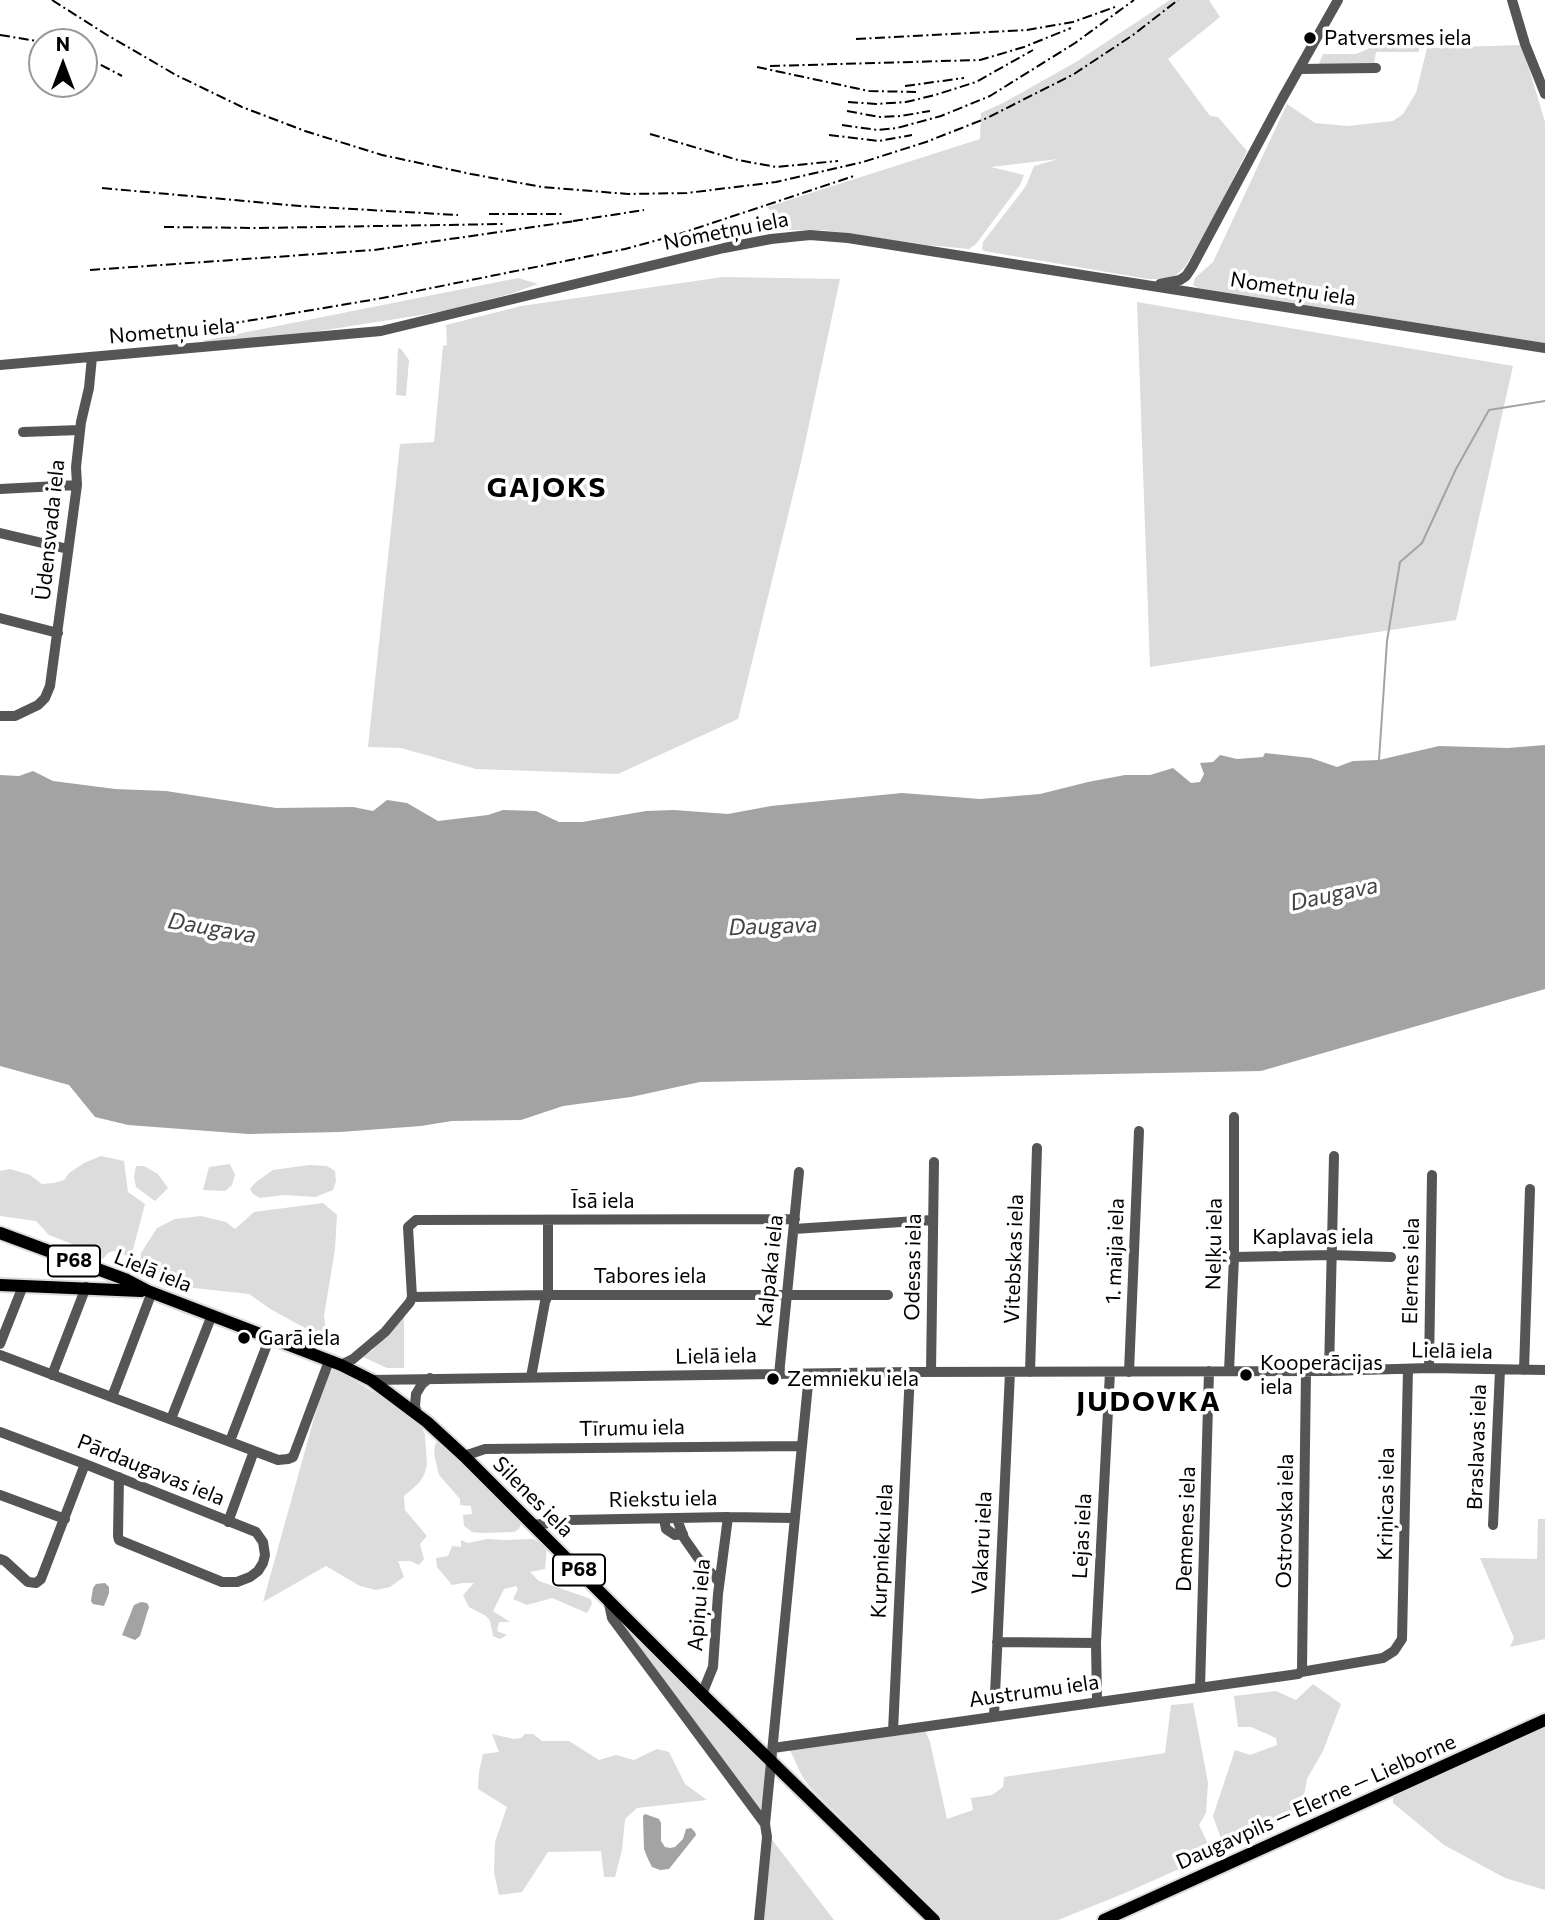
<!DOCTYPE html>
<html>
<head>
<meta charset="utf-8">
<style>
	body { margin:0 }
	#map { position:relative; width:1545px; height:1920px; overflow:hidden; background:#fff; font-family:Commissioner,sans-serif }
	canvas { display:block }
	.north { position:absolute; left:28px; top:28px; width:70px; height:70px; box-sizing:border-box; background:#fff; border:2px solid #999; border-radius:50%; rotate:0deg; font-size:19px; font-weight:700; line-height:28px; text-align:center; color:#000 }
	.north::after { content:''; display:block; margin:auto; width:24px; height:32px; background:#000; clip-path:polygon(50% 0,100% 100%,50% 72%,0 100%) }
</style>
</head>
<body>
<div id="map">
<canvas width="1545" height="1920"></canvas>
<div class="north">N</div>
</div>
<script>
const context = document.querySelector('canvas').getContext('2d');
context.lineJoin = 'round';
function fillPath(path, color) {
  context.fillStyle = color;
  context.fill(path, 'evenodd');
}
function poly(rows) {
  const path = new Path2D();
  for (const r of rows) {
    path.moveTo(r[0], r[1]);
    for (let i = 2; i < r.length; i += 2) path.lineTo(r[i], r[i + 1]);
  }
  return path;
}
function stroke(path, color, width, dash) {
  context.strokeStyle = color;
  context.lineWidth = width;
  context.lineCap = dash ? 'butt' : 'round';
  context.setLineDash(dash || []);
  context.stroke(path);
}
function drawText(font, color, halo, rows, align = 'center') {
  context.font = font + ' Commissioner,sans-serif';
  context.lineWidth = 7;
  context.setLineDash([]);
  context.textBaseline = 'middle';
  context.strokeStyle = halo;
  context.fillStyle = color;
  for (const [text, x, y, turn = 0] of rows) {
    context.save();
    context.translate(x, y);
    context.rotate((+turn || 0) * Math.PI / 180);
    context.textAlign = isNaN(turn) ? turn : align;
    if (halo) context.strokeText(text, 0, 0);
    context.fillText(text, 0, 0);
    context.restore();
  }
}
fillPath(poly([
	[1170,0,1209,0,1220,17,1168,59,1210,116,1218,117,1247,151,1209,227,1185,267,1176,275,1164,279,1148,279,984,251,982,249,983,242,1026,186,1034,166,1058,159,991,167,1024,175,1020,185,976,244,969,249,927,245,823,230,783,230,782,222,767,207,980,139,981,113,1005,102,1076,62],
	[1377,45,1419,45,1419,52,1376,52,1374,65,1318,66,1323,54,1356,54],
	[1522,45,1545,122,1545,343,1198,288,1193,285,1195,278,1213,262,1287,104,1315,123,1348,126,1393,121,1403,114,1416,93,1427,48],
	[723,277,840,279,801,462,738,719,618,774,476,769,401,748,368,747,400,444,434,442,443,346,447,345,446,325,521,306],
	[518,278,538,284,513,293,462,307,421,315,256,341,210,343,202,341],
	[1137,302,1513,366,1456,620,1150,667],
	[398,348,401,349,409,360,406,396,396,395],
	[101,1156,124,1161,128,1192,145,1204,131,1257,113,1251,108,1253,103,1259,90,1255,82,1248,49,1235,36,1221,0,1216,0,1171,10,1169,30,1175,42,1184,54,1183,64,1180,69,1173,84,1163],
	[230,1164,235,1175,232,1185,225,1191,203,1190,209,1167],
	[309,1165,327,1166,335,1171,336,1181,333,1190,315,1197,284,1195,260,1198,253,1194,250,1189,256,1182,273,1170],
	[136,1166,144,1166,158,1174,168,1188,155,1201,136,1187,134,1177],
	[323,1203,337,1215,335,1249,324,1316,326,1331,316,1334,272,1310,249,1294,194,1288,140,1267,141,1253,157,1228,175,1219,201,1216,226,1222,235,1229,254,1212],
	[404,1313,404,1368,387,1368,361,1356,372,1351],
	[333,1370,352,1379,394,1405,421,1425,425,1435,427,1465,424,1475,419,1483,404,1496,405,1510,427,1536,420,1544,424,1559,419,1565,410,1561,398,1561,404,1577,390,1587,376,1590,360,1586,326,1566,263,1602,326,1375],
	[437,1442,441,1443,520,1520,521,1524,519,1529,514,1532,482,1533,472,1532,464,1526,463,1515,472,1514,471,1506,460,1505,460,1499,439,1475,434,1454,435,1445],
	[1538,1519,1545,1519,1545,1639,1510,1647,1514,1638,1480,1558,1537,1559],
	[487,1539,506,1540,533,1539,547,1546,545,1569,530,1572,539,1581,591,1599,592,1604,587,1613,552,1598,527,1605,513,1599,518,1589,516,1586,504,1589,493,1611,510,1622,499,1622,497,1631,507,1635,500,1639,493,1636,490,1621,486,1616,469,1607,463,1595,474,1583,463,1583,452,1585,437,1567,436,1558,448,1556,452,1546,461,1547,461,1540,468,1543],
	[618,1619,766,1765,764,1815],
	[1313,1684,1341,1704,1323,1751,1307,1779,1301,1812,1235,1847,1224,1847,1213,1816,1235,1750,1250,1755,1277,1745,1276,1738,1251,1727,1238,1727,1234,1696,1276,1691,1296,1700],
	[1193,1703,1208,1783,1206,1813,1199,1825,1213,1854,1125,1893,1058,1920,943,1920,809,1786,802,1776,790,1750,925,1730,930,1742,947,1819,973,1810,971,1798,992,1795,1003,1787,1004,1777,1165,1753,1171,1705],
	[1545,1726,1545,1890,1505,1878,1444,1845,1393,1803,1393,1797,1398,1792],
	[492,1734,514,1739,521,1738,525,1734,533,1734,542,1741,569,1741,599,1760,616,1755,634,1760,657,1749,669,1752,685,1784,707,1800,637,1808,625,1819,622,1850,615,1877,604,1877,601,1851,548,1852,522,1892,499,1895,494,1872,495,1842,507,1807,478,1789,479,1772,483,1754,499,1752],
	[770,1837,834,1920,764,1920]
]), '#dcdcdc');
fillPath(poly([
	[1545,745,1545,989,1261,1071,700,1082,631,1097,563,1106,521,1120,452,1121,421,1126,340,1132,248,1134,128,1125,95,1117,69,1085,0,1066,0,775,19,776,33,771,53,781,115,789,166,791,276,808,353,807,373,811,387,800,407,803,438,821,488,815,503,810,536,811,559,822,582,822,646,811,674,810,728,814,771,806,902,793,980,799,1040,794,1088,782,1125,775,1150,775,1173,768,1191,783,1200,782,1204,774,1200,763,1213,762,1220,755,1237,759,1263,757,1265,753,1311,758,1337,767,1353,761,1379,760,1439,746,1508,748],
	[105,1583,109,1587,109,1593,104,1606,93,1604,91,1601,93,1588,96,1584],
	[141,1602,147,1603,149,1607,140,1636,135,1640,122,1635,134,1605],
	[645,1814,659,1819,661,1823,661,1841,665,1847,670,1848,675,1847,683,1839,686,1829,691,1828,695,1832,696,1835,669,1869,660,1870,652,1867,648,1859,644,1849,643,1816]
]), '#a3a3a3');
stroke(poly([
	[1379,760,1387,641,1400,562,1422,543,1456,469,1489,410,1545,401]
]), '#a3a3a3', 2);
const major = poly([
	[0,1233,127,1280,148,1291,341,1365,371,1380,427,1422,464,1456,702,1694,934,1920],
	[0,1285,141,1291],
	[1104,1920,1545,1720]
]);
stroke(major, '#dbdbdb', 16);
stroke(poly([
	[1512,0,1525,44,1545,94],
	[1299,69,1376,68],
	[1160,284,1180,280,1186,276,1192,267,1282,99,1338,0],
	[0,365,381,331,724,248,771,239,810,235,848,238,1545,348],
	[23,432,80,430],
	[0,489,77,485],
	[0,533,68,549],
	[0,618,58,633],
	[0,716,15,716,38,705,45,698,50,686,77,485,76,467,81,422,89,388,92,357],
	[794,1229,932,1220],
	[1234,1257,1331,1255,1391,1257],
	[412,1297,548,1295,888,1295],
	[0,1344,23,1286],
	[0,1355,278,1460,288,1459,293,1457,329,1361],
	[341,1365,353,1359,385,1332,410,1302,412,1297,408,1227,416,1220,795,1219],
	[1429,1368,1432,1175],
	[1524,1370,1530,1189],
	[1229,1371,1234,1257,1234,1117],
	[1329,1371,1334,1156],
	[931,1372,934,1162],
	[1030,1372,1037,1148],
	[1129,1372,1139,1131],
	[52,1375,86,1287],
	[779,1375,799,1172],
	[531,1377,545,1302,548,1295,548,1220],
	[371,1380,910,1372,1329,1371,1429,1368,1545,1370],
	[112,1397,152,1292],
	[417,1415,415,1406,416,1394,422,1384,430,1378],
	[171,1419,212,1315],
	[0,1432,85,1464,256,1532,263,1542,265,1555,263,1563,258,1571,250,1577,237,1582,222,1582,119,1540,118,1536,119,1477],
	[230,1441,270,1337],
	[464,1456,485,1449,801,1446],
	[0,1495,65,1519],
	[664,1519,666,1529,675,1535,683,1534],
	[677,1519,684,1538,698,1558,719,1582],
	[228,1522,254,1451],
	[534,1525,570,1520,728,1517,794,1518],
	[1493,1525,1500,1370],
	[0,1559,5,1561,28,1582,36,1583,41,1579,85,1464],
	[608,1599,612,1618,765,1824],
	[997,1642,1096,1643],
	[1301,1672,1302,1669,1306,1371],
	[1200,1688,1209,1371],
	[702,1694,713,1667,718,1594,728,1517],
	[1097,1701,1096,1643,1110,1372],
	[994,1716,1010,1372],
	[893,1731,910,1372],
	[773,1748,1298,1674,1301,1672,1383,1658,1394,1651,1402,1639,1408,1369],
	[759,1920,767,1837,765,1824,809,1374]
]), '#555', 10);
stroke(major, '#000', 12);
stroke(poly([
	[52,0,107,35,176,75,242,107,305,131,382,155,471,174,542,187,628,194,687,193,776,182,863,162,926,142,987,118,1074,74,1133,35,1178,0],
	[0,35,43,42],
	[856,39,1027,30,1073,22,1115,7],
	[84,56,122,76],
	[770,66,980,60,1024,47,1071,28],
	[757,67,869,91,916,92],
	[905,86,964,78],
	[848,102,876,104,906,102,935,95,976,82,1033,50],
	[847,111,880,117,901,116,930,111],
	[842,125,877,130,897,128,941,116,990,96,1075,43,1134,0],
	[650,134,738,160,776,167,838,161],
	[829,135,879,141,912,135],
	[102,188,300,206,458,215],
	[489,214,562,214],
	[573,221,644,210],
	[164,227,257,228,503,224],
	[90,270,374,250,582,220],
	[229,324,377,299,625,249,673,236,854,176]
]), '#000', 2, [10, 3.5, 2, 3.5]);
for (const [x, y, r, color] of [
	[1310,38,7,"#000"],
	[244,1338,7,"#000"],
	[1246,1375,7,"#000"],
	[773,1379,7,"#000"]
]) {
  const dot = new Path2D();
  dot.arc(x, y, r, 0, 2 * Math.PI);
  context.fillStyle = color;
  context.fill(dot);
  stroke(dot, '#fff', 2.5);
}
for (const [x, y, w] of [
	[74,1261,52],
	[579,1570,52]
]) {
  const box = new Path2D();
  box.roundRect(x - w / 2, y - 15.5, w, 31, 5);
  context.fillStyle = '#fff';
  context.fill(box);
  stroke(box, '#000', 2);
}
drawText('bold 19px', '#000', null, [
	["P68",74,1261],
	["P68",579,1570]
]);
drawText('21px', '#000', '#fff', [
	["Patversmes iela",1324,38],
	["Garā iela",258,1338],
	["Kooperācijas",1260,1363],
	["iela",1260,1387],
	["Zemnieku iela",787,1379]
], 'left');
drawText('21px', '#000', '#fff', [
	["Nometņu iela",726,231,-11],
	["Nometņu iela",1293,289,9],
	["Nometņu iela",172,331,-5],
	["Ūdensvada iela",50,530,-84],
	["Īsā iela",603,1201],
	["Kaplavas iela",1313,1237],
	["Neļķu iela",1214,1244,-89],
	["1. maija iela",1115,1251,-88],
	["Vitebskas iela",1014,1259,-88],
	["Odesas iela",913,1267,-89],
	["Lielā iela",153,1271,22],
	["Kalpaka iela",770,1271,-84],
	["Elernes iela",1411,1271,-89],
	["Tabores iela",650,1276],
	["Lielā iela",1452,1351,1],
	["Lielā iela",716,1356,-1],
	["Tīrumu iela",632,1428,-1],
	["Braslavas iela",1477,1447,-88],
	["Pārdaugavas iela",151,1470,22],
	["Silenes iela",533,1497,45],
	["Riekstu iela",663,1499,-1],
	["Kriņicas iela",1386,1504,-89],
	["Ostrovska iela",1285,1521,-89],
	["Demenes iela",1186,1529,-88],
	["Lejas iela",1082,1536,-87],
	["Vakaru iela",982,1543,-87],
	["Kurpnieku iela",882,1551,-87],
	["Apiņu iela",699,1605,-85],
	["Austrumu iela",1034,1691,-8],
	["Daugavpils — Elerne — Lielborne",1316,1802,-24]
]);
drawText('italic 23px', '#444', '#fff', [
	["Daugava",1334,894,-12],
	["Daugava",773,926,-2],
	["Daugava",212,928,10]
]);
context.letterSpacing = '2px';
drawText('bold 28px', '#000', '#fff', [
	["GAJOKS",547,488],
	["JUDOVKA",1149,1402]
]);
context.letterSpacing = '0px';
</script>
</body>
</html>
